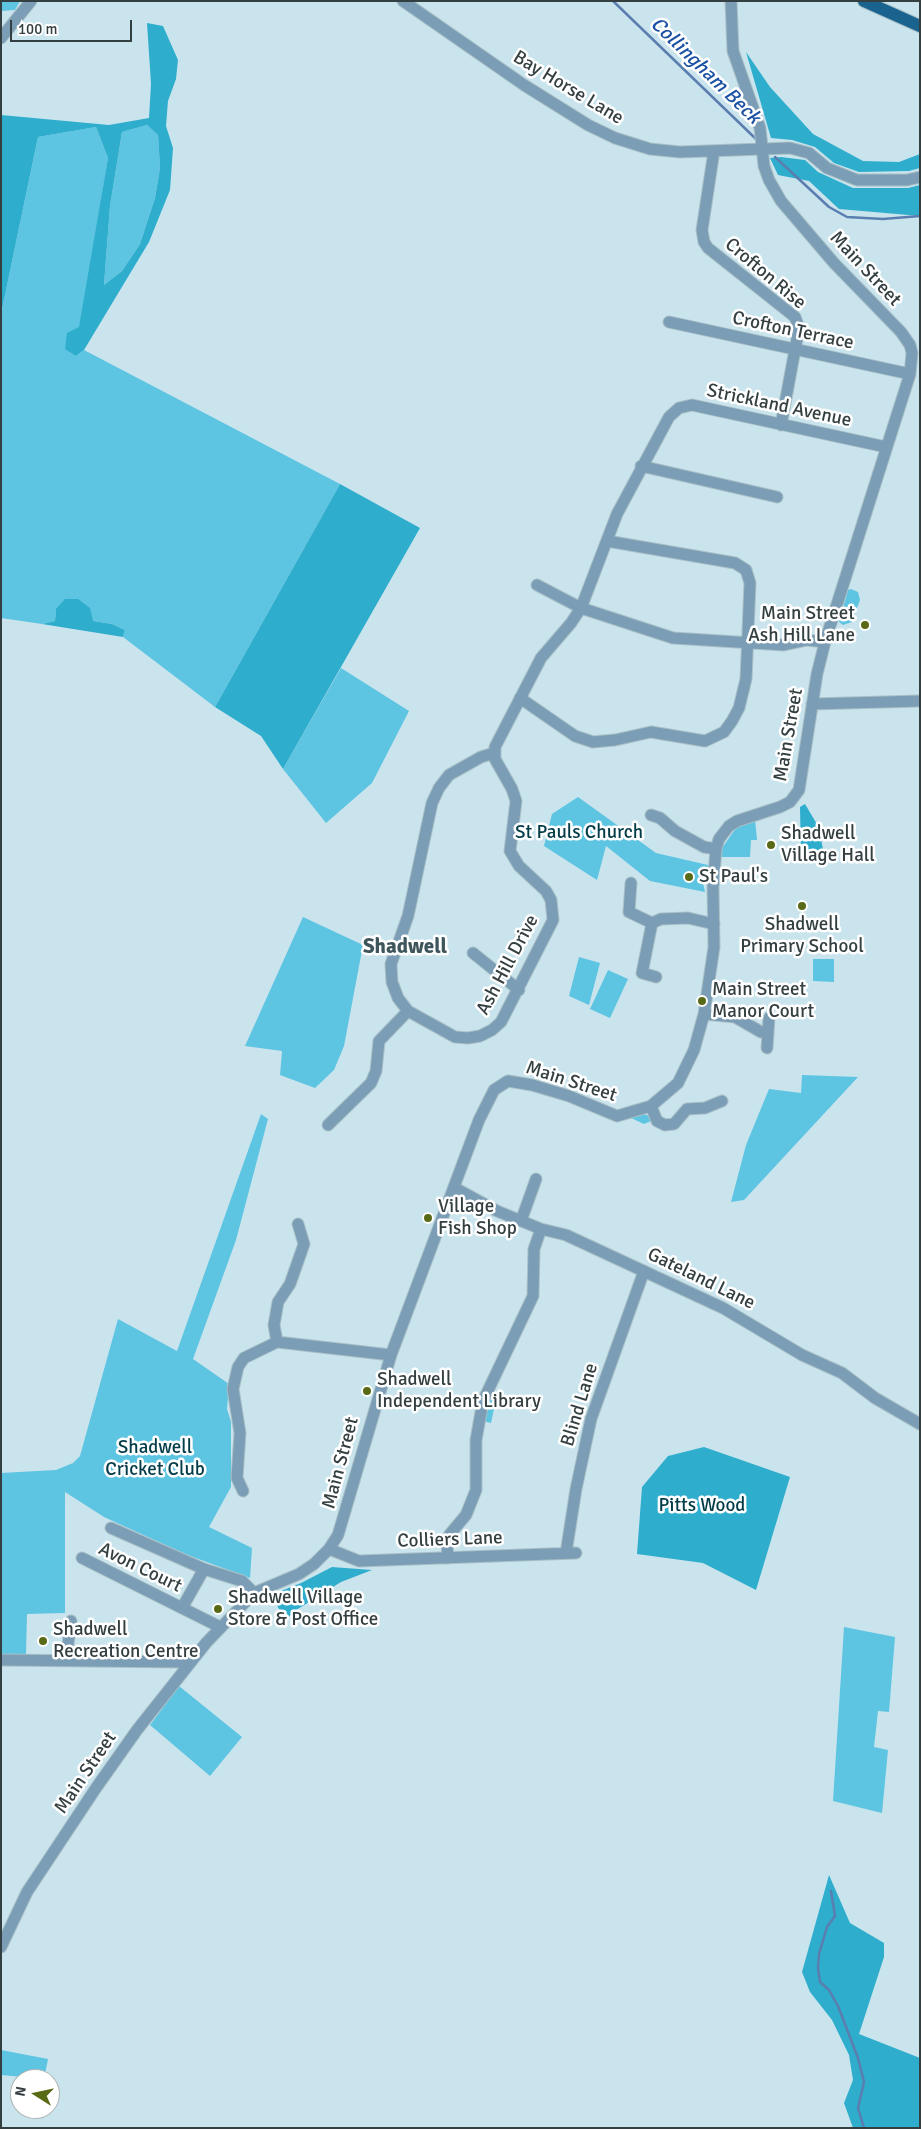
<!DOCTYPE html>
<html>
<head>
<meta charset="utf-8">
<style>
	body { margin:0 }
	#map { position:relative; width:921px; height:2129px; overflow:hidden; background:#cae4ed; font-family:Signika,sans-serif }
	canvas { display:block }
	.frame { position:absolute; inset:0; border:2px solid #343f42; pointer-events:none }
	.north { position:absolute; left:10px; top:2069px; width:50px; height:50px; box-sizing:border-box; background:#fff; border:1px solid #aeb2b3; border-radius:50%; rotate:280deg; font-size:14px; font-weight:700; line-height:20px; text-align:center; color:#343f42 }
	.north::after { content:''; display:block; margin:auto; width:18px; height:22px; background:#596a16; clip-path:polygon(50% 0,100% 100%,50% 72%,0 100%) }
	.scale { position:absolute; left:10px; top:20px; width:122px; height:22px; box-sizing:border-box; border:2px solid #343f42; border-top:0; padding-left:6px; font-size:15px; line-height:18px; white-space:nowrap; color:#343f42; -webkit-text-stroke:4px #fff; paint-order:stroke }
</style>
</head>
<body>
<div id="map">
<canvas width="921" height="2129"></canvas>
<div class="frame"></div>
<div class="north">N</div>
<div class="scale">100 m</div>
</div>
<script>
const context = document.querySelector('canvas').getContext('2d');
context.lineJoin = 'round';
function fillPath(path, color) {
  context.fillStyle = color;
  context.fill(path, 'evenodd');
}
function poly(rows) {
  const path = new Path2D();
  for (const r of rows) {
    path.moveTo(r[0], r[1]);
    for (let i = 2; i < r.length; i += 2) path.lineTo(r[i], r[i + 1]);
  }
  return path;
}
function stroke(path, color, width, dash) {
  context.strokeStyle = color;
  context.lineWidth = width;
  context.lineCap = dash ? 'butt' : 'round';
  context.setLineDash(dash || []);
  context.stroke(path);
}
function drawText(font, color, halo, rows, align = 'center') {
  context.font = font + ' Signika,sans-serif';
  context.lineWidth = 5;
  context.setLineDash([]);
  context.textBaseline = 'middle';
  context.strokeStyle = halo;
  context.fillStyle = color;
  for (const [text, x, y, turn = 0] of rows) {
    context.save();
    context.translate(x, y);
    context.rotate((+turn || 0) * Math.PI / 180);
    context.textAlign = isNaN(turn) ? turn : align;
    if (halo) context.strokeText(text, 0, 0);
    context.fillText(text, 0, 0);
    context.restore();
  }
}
fillPath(poly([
	[1,1,20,1,15,10,1,11],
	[147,125,158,135,160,168,155,198,140,244,122,271,104,285,110,206,122,132],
	[96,127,108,158,76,356,84,350,340,484,215,707,123,637,125,630,112,624,93,621,56,609,55,621,42,624,1,618,1,314,38,137],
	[851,589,858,592,860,600,852,622,843,625,839,622,848,590],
	[341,668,409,711,372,783,326,823,283,769],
	[578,797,656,853,708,865,706,880,703,883,705,892,650,881,606,846,597,880,544,846,552,814],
	[755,819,757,840,751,840,750,857,721,857,722,848,736,828],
	[303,917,363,945,344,1046,334,1070,315,1088,280,1075,282,1051,245,1046],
	[579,957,600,963,589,1005,569,996],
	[813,959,834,959,834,982,813,981],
	[608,970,628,979,610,1018,590,1009],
	[802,1075,858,1077,744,1200,731,1202,746,1145,769,1089,801,1093],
	[261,1114,268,1119,236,1240,193,1359,229,1384,227,1409,231,1422,231,1487,209,1527,252,1548,250,1578,185,1554,104,1517,65,1492,65,1613,27,1614,26,1654,1,1654,1,1473,56,1470,73,1463,80,1456,118,1319,177,1351],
	[644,1114,651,1117,651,1121,644,1124,631,1118],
	[487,1398,496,1399,491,1423,483,1421],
	[844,1627,895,1637,889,1712,878,1711,874,1747,888,1750,882,1813,833,1801],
	[179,1686,242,1737,210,1776,150,1725],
	[1,2050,48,2059,44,2079,1,2075]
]), '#5dc4e2');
fillPath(poly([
	[147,23,163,26,178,60,176,79,168,101,166,126,173,148,170,190,149,242,84,350,76,356,65,349,67,333,79,327,108,158,96,127,38,137,1,314,1,115,109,125,149,118,151,84],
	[147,125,158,135,160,168,155,198,140,244,122,271,104,285,110,206,122,132],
	[746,52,770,87,813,134,863,161,899,162,920,154,920,168,909,171,859,172,834,163,815,147,792,140,771,138],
	[781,157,805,160,818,172,853,188,908,188,920,185,920,216,839,209,809,181,778,175,770,158],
	[340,484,420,528,283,769,261,736,215,707],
	[65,599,78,599,90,608,93,621,112,624,125,630,123,637,42,624,55,621,56,609],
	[805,804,818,826,825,858,801,857,800,807],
	[704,1447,790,1477,756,1590,703,1563,637,1554,642,1487,668,1456],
	[332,1567,372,1570,341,1582,293,1612,286,1621,271,1595,301,1583],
	[829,1875,850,1923,884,1943,884,1957,859,2034,920,2058,920,2128,853,2128,844,2103,853,2080,849,2055,832,2020,810,1992,802,1972]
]), '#2eadcd');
stroke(poly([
	[613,1,756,139],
	[775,157,829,207,847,217,883,219,920,216],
	[831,1891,835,1916,827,1927,819,1954,818,1968,820,1982,829,1990,838,2006,858,2058,864,2082,858,2108,864,2128]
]), '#5b7eb0', 2.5);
const minor = poly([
	[403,1,524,85,588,125,615,138,650,149,680,152,790,148,809,153,827,168,857,180,907,180,920,177],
	[1,38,31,1],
	[714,151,702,230,704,242,708,248,795,317,799,328,781,425],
	[669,322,910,374],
	[641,466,777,497],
	[537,585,581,608,673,638,784,645,807,640,825,642],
	[520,698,575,736,593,742,615,740,651,732,705,741,724,732,732,721,739,708,746,679,750,583,746,570,735,563,607,541],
	[812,704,920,701],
	[494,753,481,757,449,775,439,788,432,803,408,916,391,964,392,982,398,998,408,1011,455,1037,468,1038,480,1036,492,1030,501,1022,553,920,551,900,546,891,519,866,510,851,516,801,512,789,495,759,495,747,541,658,571,623,581,608,617,514,669,417,679,408,692,405,886,447],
	[651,815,660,818,675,831,704,847,716,849],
	[631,883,629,912,652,923,661,919,688,918,714,924],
	[652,923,642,973,656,977],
	[473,953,519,990],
	[704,1014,735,1017,761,1032,768,1033],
	[767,1048,769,1018],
	[651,1106,657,1121,665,1125,674,1124,687,1109,705,1108,722,1101],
	[328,1125,371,1083,376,1071,379,1041,408,1011],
	[455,1188,497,1211,541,1229,566,1235,723,1308,802,1355,842,1373,875,1398,920,1424],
	[521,1221,536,1179],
	[277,1342,274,1325,278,1302,290,1284,304,1244,298,1224],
	[243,1491,237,1478,240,1433,233,1389,238,1367,244,1358,277,1342,391,1355],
	[111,1528,204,1569,242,1581,254,1593],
	[329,1549,359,1561,576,1553],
	[566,1553,576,1489,591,1419,644,1271],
	[82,1558,220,1627],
	[448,1558,447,1543,450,1534,466,1515,476,1490,476,1440,483,1401,533,1296,534,1249,541,1229],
	[182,1608,204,1569],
	[1,1660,179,1662,188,1665],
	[66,1660,71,1621],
	[1,1947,27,1892,96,1788,137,1730,206,1643,254,1593,299,1574,314,1564,329,1549,338,1535,391,1355,479,1120,494,1090,508,1081,532,1085,569,1096,617,1116,651,1106,678,1083,694,1050,704,1014,714,947,713,887,716,849,719,839,729,826,737,821,780,807,790,802,799,790,817,674,825,642,910,374,912,353,910,345,901,332,834,263,781,201,769,180,764,166,760,128,733,51,731,1]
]);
const major = poly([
	[864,1,920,26]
]);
stroke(minor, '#a9c0c7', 13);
stroke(major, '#a9c0c7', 14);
stroke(minor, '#7b9db5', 11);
stroke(major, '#19638e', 12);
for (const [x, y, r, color] of [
	[865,625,5,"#596a16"],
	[771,845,5,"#596a16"],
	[689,877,5,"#596a16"],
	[802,906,5,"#596a16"],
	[702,1001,5,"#596a16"],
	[428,1218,5,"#596a16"],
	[367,1391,5,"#596a16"],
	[218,1609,5,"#596a16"],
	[43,1641,5,"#596a16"]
]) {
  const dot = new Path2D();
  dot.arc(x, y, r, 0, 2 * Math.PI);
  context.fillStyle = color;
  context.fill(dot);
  stroke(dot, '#fff', 2);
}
drawText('19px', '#343f42', '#fff', [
	["Bay Horse Lane",568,88,31],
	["Main Street",865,269,47],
	["Crofton Rise",765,274,40],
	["Crofton Terrace",793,331,12],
	["Strickland Avenue",779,406,12],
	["Main Street",789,735,-80],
	["Ash Hill Drive",508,965,-62],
	["Main Street",571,1082,18],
	["Gateland Lane",701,1279,26],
	["Blind Lane",580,1405,-73],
	["Main Street",341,1463,-75],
	["Colliers Lane",450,1540,-2],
	["Avon Court",140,1568,26],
	["Main Street",86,1773,-56]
]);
drawText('19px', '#343f42', '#fff', [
	["Main Street",855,614,"right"],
	["Ash Hill Lane",855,636,"right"],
	["Shadwell",781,834],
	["Village Hall",781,856],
	["St Paul's",699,877],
	["Shadwell",802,925,"center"],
	["Primary School",802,947,"center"],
	["Main Street",712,990],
	["Manor Court",712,1012],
	["Village",438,1207],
	["Fish Shop",438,1229],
	["Shadwell",377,1380],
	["Independent Library",377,1402],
	["Shadwell Village",228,1598],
	["Store & Post Office",228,1620],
	["Shadwell",53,1630],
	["Recreation Centre",53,1652]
], 'left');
drawText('19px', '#033c49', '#fff', [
	["St Pauls Church",579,833],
	["Shadwell",155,1448],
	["Cricket Club",155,1470],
	["Pitts Wood",702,1506]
]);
drawText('italic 20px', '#1b51a3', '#fff', [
	["Collingham Beck",705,71,44]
]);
drawText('bold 21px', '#3e555c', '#fff', [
	["Shadwell",405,947]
]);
</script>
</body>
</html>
